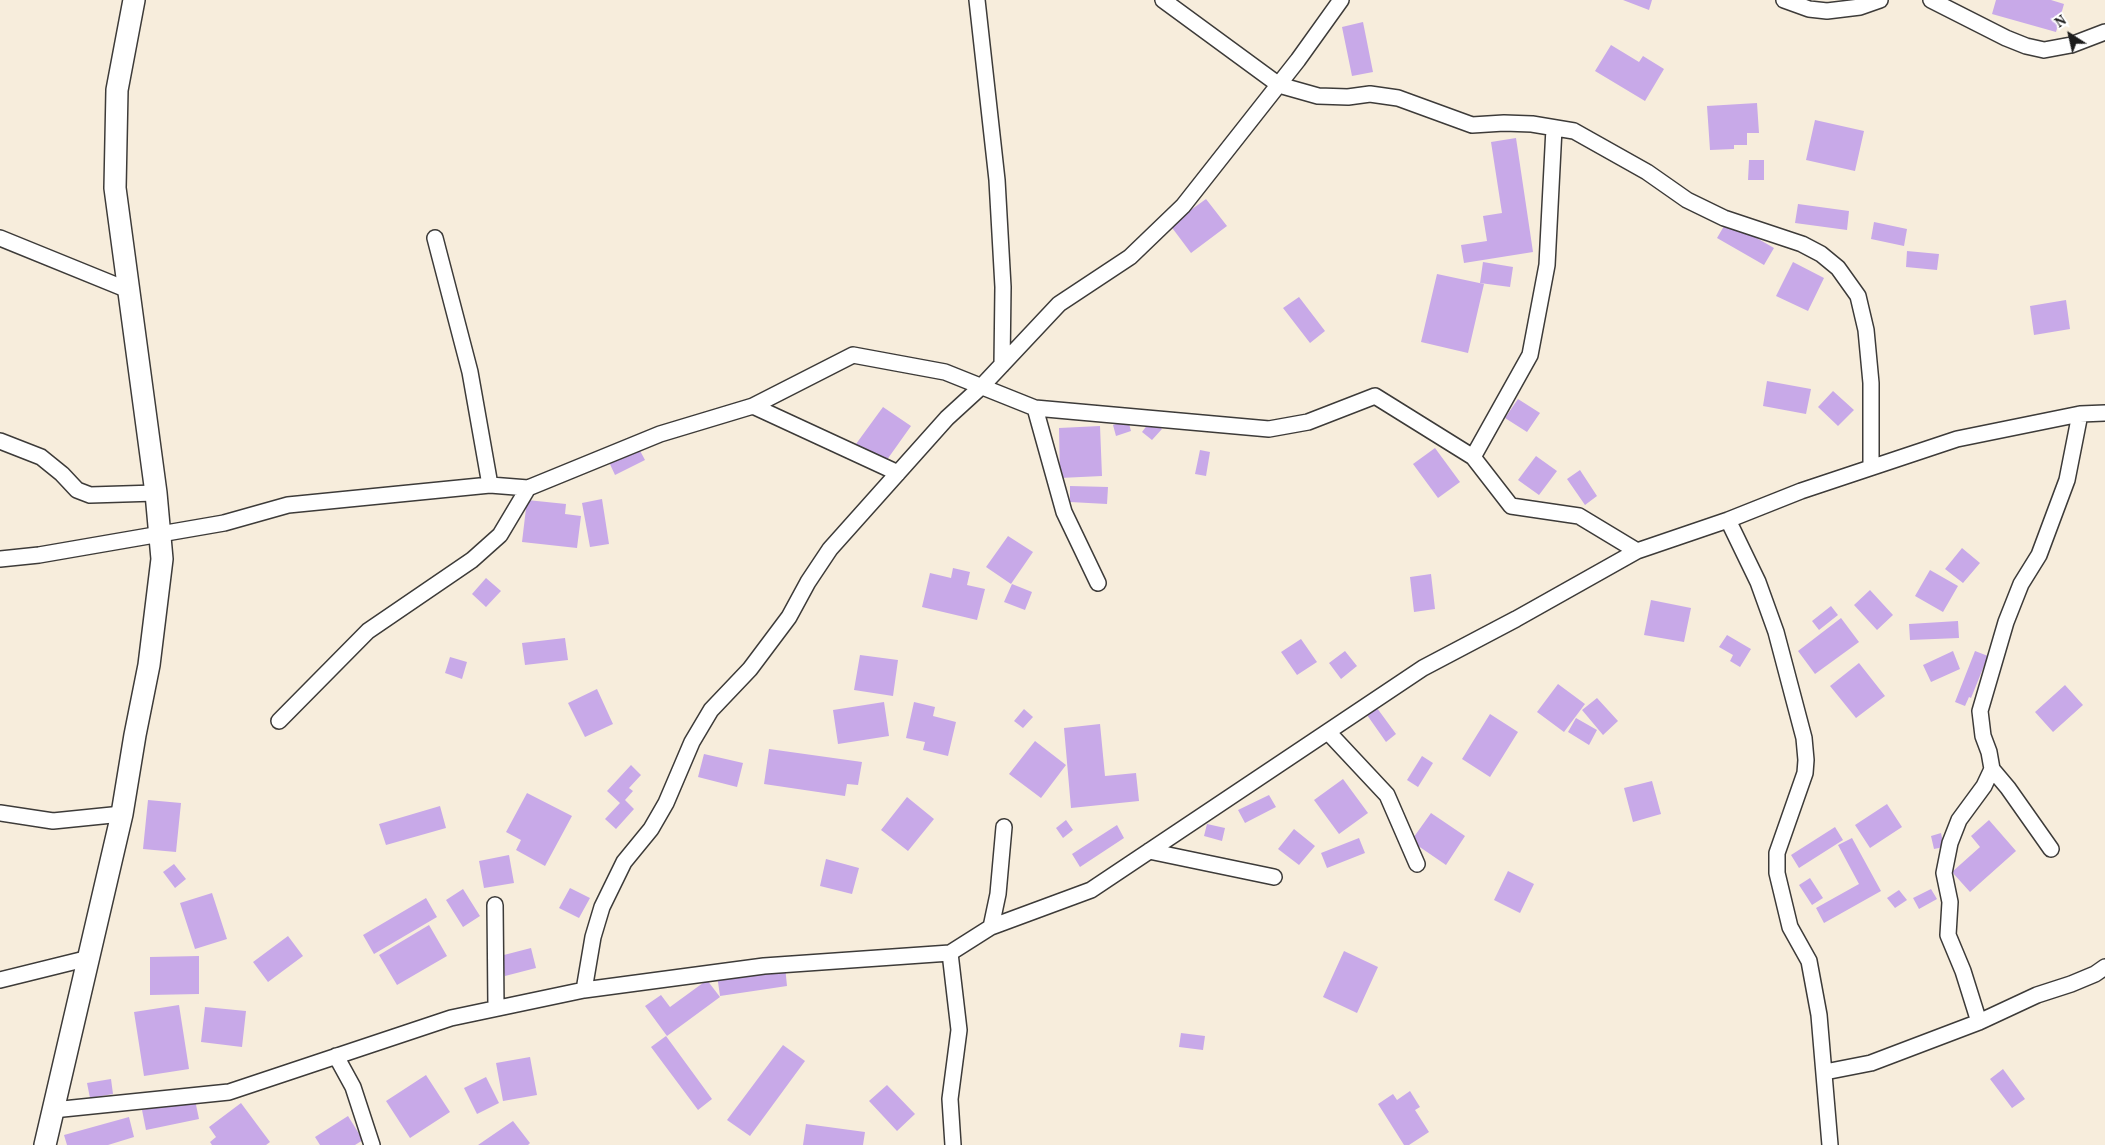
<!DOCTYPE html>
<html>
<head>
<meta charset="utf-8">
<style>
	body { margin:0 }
	#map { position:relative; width:2105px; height:1145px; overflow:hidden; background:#f7eddc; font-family:Vollkorn,serif }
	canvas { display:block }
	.north { position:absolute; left:2045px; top:10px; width:50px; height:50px; -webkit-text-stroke:4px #fff; paint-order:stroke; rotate:325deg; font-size:14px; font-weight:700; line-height:20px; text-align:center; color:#1c1c1c }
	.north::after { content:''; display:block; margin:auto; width:18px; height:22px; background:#1c1c1c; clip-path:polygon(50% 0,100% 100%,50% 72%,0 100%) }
</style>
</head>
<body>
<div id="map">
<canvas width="2105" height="1145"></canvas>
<div class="north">N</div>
</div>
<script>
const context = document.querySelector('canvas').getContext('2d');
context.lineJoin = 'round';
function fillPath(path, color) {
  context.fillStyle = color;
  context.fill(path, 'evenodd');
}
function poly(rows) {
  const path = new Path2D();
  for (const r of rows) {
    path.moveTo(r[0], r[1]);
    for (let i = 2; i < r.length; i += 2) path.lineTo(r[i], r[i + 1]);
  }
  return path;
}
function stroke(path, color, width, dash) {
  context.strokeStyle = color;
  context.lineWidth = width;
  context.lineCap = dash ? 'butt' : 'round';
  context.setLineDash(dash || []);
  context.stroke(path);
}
fillPath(poly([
	[1623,0,1652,0,1649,10],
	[1996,0,2051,0,2064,4,2056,32,1992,14],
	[1363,22,1373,72,1352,76,1342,27],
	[1611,45,1639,62,1643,56,1664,69,1645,101,1595,71],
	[1757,103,1759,133,1747,133,1747,145,1734,145,1734,149,1710,150,1707,106],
	[1815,120,1864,131,1855,171,1806,160],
	[1516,138,1533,252,1464,263,1461,245,1487,241,1483,216,1502,213,1491,142],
	[1749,160,1764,160,1764,180,1748,180],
	[1206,199,1227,226,1191,253,1170,225],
	[1798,204,1849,211,1847,230,1795,223],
	[1727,221,1774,248,1764,265,1717,238],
	[1874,222,1907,229,1904,246,1871,239],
	[1907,251,1939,254,1937,270,1906,267],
	[1483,262,1513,267,1510,287,1480,283],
	[1793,262,1824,278,1808,311,1776,296],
	[1437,274,1484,284,1468,353,1421,342],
	[1299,297,1325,331,1310,343,1283,308],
	[2066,300,2070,329,2034,335,2030,306],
	[1767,381,1811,389,1806,414,1763,406],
	[1833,391,1854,410,1838,426,1818,407],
	[1518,399,1540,413,1527,432,1505,418],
	[883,407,911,426,884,464,856,444],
	[1128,420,1131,431,1116,436,1113,425],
	[1151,420,1162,429,1152,440,1142,432],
	[1100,426,1102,476,1060,478,1059,428],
	[638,447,645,460,615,475,609,462],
	[1435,448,1460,482,1438,498,1413,464],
	[1200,450,1210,452,1206,476,1195,474],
	[1536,456,1557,471,1539,495,1518,480],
	[1580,470,1597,496,1585,505,1567,479],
	[1070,486,1108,487,1107,504,1070,502],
	[602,499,609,544,590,547,582,503],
	[527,500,566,504,565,514,581,516,577,548,522,542],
	[1008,536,1033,552,1011,584,986,567],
	[1962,548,1980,563,1963,583,1945,569],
	[953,568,970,572,967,585,985,589,977,620,922,607,930,573,951,578],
	[1930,570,1958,586,1943,612,1915,596],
	[1431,574,1435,609,1414,612,1410,577],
	[486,578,501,591,486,607,472,594],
	[1012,584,1032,592,1025,610,1004,602],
	[1870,590,1893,615,1877,630,1854,605],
	[1651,600,1691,608,1684,642,1644,635],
	[1831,606,1838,615,1819,630,1812,621],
	[1841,618,1859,642,1815,674,1798,651],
	[1958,621,1959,638,1910,640,1909,624],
	[1727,635,1751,649,1740,667,1730,661,1733,655,1719,647],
	[565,638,568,660,525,665,522,643],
	[1301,639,1317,662,1297,675,1281,652],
	[1345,651,1357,666,1341,679,1329,663],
	[1953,651,1960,669,1931,682,1923,665],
	[1975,651,1988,656,1971,698,1969,697,1965,706,1955,702],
	[860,655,898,660,893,696,854,690],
	[450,657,467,662,462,679,445,673],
	[1859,663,1885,696,1856,718,1830,686],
	[1558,684,1585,704,1564,732,1537,712],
	[2065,685,2083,705,2053,732,2035,712],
	[597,689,613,724,585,737,568,703],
	[1597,698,1618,721,1603,735,1582,710],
	[884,702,889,736,838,744,833,710],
	[914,702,935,707,933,716,956,722,948,756,923,750,925,742,906,738],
	[1377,708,1396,734,1386,742,1367,715],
	[1024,709,1033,717,1023,728,1014,721],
	[1490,714,1518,732,1490,777,1462,759],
	[1576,718,1597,730,1589,745,1568,732],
	[1100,724,1105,776,1136,773,1139,801,1071,808,1064,728],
	[1035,741,1066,765,1041,798,1009,774],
	[769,749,862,762,858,785,847,784,845,796,764,784],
	[704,754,743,763,737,787,698,777],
	[1422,756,1433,763,1418,787,1407,780],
	[631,765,641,775,629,788,633,791,625,800,634,809,616,829,605,819,620,803,607,791],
	[1343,779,1368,813,1339,834,1314,800],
	[1652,781,1661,814,1633,822,1624,788],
	[527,793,572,816,545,866,516,850,521,840,506,832],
	[1269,795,1276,807,1245,823,1238,810],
	[907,797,934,819,908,851,881,830],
	[148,800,181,803,176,852,143,849],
	[1887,804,1902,827,1870,848,1855,825],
	[440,806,446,828,386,845,379,824],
	[1431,813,1465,836,1446,865,1411,841],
	[1066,820,1073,830,1063,838,1056,828],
	[1989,820,2016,851,1970,892,1952,872,1980,847,1971,836],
	[1207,824,1225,828,1222,841,1204,836],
	[1117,825,1124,838,1080,867,1072,854],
	[1835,827,1843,840,1799,868,1791,855],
	[1294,829,1315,846,1299,865,1278,849],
	[1941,833,1944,847,1934,849,1931,836],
	[1359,838,1365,853,1327,868,1321,853],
	[1852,838,1881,891,1824,923,1816,908,1859,884,1838,845],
	[509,855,514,883,484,888,479,861],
	[826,859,859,868,852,894,820,886],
	[174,864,186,879,175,888,163,872],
	[1508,871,1534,884,1520,913,1494,900],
	[1810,878,1823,898,1812,905,1799,885],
	[570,888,590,898,579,918,559,908],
	[463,889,480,916,463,927,446,900],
	[1931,889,1937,899,1919,909,1913,898],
	[1899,890,1907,900,1895,908,1887,898],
	[212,893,227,939,195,949,180,903],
	[426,898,437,917,374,954,363,935],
	[429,925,447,956,397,985,379,955],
	[288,936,303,956,268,982,253,962],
	[531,948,536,968,505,976,500,956],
	[1344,951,1378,967,1357,1013,1323,997],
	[199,956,199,994,150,995,150,957],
	[785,966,787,986,720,996,717,975],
	[707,980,720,997,667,1036,645,1006,661,995,670,1007],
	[179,1005,189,1069,144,1076,134,1012],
	[205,1007,246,1011,242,1047,201,1042],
	[1181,1033,1205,1036,1203,1050,1179,1047],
	[666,1036,712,1099,698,1110,651,1047],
	[783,1045,805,1061,750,1136,727,1120],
	[530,1057,537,1095,503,1101,496,1063],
	[2003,1069,2025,1099,2012,1108,1990,1079],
	[426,1075,450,1112,410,1138,386,1101],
	[486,1077,499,1103,477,1114,464,1088],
	[111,1079,113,1094,90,1098,87,1083],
	[887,1085,915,1114,897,1131,869,1101],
	[1410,1091,1420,1107,1415,1110,1429,1132,1409,1145,1404,1145,1378,1104,1393,1094,1397,1100],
	[195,1100,199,1119,146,1130,142,1110],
	[241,1103,270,1142,266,1145,212,1145,210,1142,216,1137,209,1127],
	[348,1116,363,1140,355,1145,320,1145,315,1137],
	[129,1117,134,1137,108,1145,67,1145,64,1135],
	[513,1121,530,1143,528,1145,478,1145],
	[806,1124,865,1132,863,1145,803,1145]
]), '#c8a9e8');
const minor = poly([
	[977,0,997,180,1003,287,1002,365],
	[1163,0,1279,85,1318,96,1348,97,1370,94,1398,98,1472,125,1504,123,1532,124,1574,131,1647,172,1687,200,1724,218,1802,244,1821,254,1838,268,1858,296,1866,330,1871,383,1871,467],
	[1784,0,1809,9,1827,11,1860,7,1880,0],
	[1931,0,2006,38,2026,46,2044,50,2071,45,2105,32],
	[0,238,128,290],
	[435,238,470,372,490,485],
	[753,406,898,473],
	[1035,408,1064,512,1098,583],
	[0,441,41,457,62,474,77,490,90,495,156,493],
	[1473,457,1530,355,1547,265,1554,128],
	[1728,520,1758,582,1776,632,1804,738,1806,760,1805,773,1777,853,1777,873,1790,927,1809,961,1819,1015,1830,1145],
	[0,559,39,555,224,523,288,505,490,485,528,488,660,434,753,406,853,355,945,372,1035,408,1269,429,1308,422,1375,396,1473,457,1511,506,1579,516,1637,551],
	[279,721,368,631,472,560,500,535,528,488],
	[1328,732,1387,795,1417,864],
	[1992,769,2008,788,2051,849],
	[0,813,53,821,122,814],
	[1149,851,1274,877],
	[495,905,496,1007],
	[991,927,998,894,1004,827],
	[950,953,959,1030,950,1099,953,1145],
	[0,980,89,958],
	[584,990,593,937,602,907,624,862,651,829,666,803,692,742,711,710,750,669,789,617,808,582,830,549,947,418,982,386,1059,304,1130,257,1183,206,1298,60,1341,0],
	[1979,1022,1963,971,1948,935,1950,902,1944,873,1950,843,1959,820,1984,786,1992,769,1989,752,1983,736,1980,711,2006,622,2021,584,2039,555,2067,480,2080,414],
	[336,1056,353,1087,372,1145],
	[1825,1072,1871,1063,1979,1022,2037,995,2071,984,2095,974,2105,967],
	[53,1110,229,1092,451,1018,584,990,764,966,950,953,991,927,1091,890,1423,668,1516,619,1637,551,1728,520,1801,491,1957,439,2080,414,2105,413]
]);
const secondary = poly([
	[45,1145,122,814,135,735,149,665,162,559,156,493,115,188,117,90,134,0]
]);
stroke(minor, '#3d3b39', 18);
stroke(secondary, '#3d3b39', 24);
stroke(minor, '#fff', 15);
stroke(secondary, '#fff', 21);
</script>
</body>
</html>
